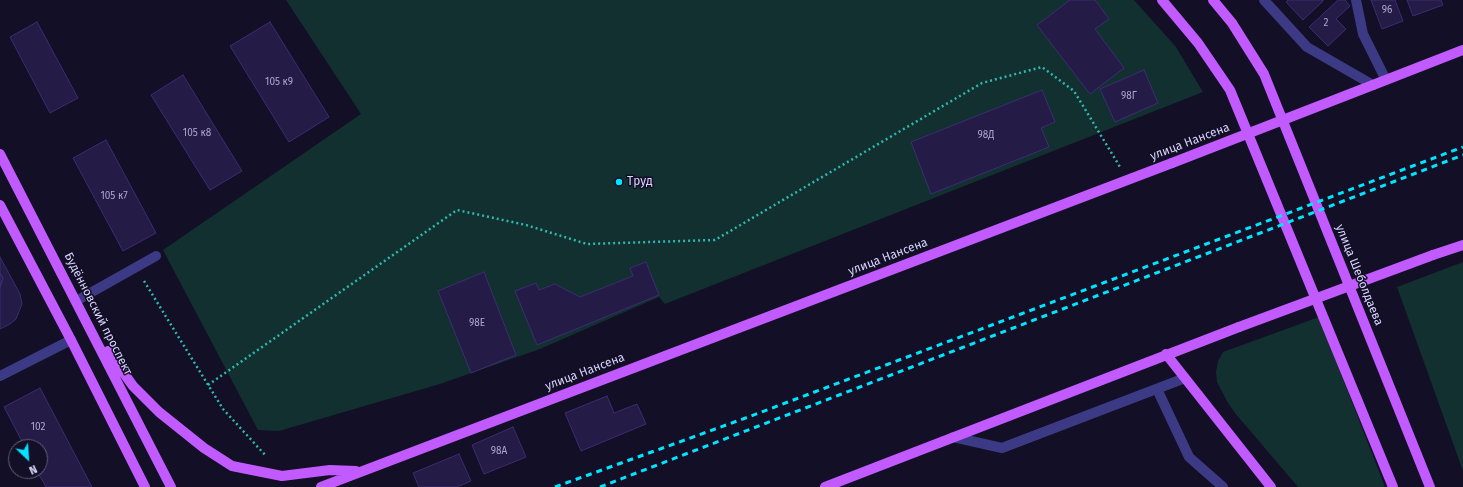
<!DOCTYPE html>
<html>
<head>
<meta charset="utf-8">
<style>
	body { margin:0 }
	#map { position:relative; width:1463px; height:487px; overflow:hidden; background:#130f26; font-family:"Fira Sans",sans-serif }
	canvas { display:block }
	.north { position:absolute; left:8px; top:439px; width:40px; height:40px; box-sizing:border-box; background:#130f26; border:1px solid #625e7d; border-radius:50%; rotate:155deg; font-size:11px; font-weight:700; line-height:16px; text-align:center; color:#d9d4ff }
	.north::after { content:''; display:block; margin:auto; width:14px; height:18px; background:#00e5ff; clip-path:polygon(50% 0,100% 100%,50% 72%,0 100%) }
</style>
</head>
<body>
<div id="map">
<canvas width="1463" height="487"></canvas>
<div class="north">N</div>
</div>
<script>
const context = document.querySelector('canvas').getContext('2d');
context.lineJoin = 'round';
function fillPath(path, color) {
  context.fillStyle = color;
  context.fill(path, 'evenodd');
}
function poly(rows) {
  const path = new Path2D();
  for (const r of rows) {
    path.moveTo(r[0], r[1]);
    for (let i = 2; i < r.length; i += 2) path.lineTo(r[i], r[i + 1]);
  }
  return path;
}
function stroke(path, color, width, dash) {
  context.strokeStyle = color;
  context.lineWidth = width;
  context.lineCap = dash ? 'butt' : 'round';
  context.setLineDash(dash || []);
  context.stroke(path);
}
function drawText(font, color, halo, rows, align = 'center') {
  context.font = font + ' "Fira Sans",sans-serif';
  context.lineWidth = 3;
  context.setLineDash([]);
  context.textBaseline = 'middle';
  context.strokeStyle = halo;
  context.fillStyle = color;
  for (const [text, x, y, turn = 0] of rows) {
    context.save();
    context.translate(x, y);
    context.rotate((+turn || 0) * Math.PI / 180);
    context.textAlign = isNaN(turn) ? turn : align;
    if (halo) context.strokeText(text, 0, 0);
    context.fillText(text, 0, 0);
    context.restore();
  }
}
fillPath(poly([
	[286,0,1134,0,1176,47,1203,92,665,304,659,297,540,349,440,384,279,431,258,430,163,250,361,114],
	[1463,262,1463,471,1397,287],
	[1319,317,1385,487,1298,487,1235,413,1228,403,1217,382,1216,372,1218,361,1223,352]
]), '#12302f');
const building = poly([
	[1070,0,1095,0,1109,19,1095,29,1124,68,1090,94,1037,25,1070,0],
	[1288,0,1323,0,1323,1,1303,20,1286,2,1288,0],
	[1338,0,1345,0,1350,6,1336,19,1346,29,1328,46,1309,27,1338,0],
	[1371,0,1395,0,1403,21,1382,29,1371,0],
	[1407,0,1441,0,1443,5,1413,16,1407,0],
	[37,22,78,98,50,113,10,37,37,22],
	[270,22,329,117,289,142,230,46,270,22],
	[1144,70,1158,103,1115,122,1100,89,1144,70],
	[183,75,242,171,210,190,151,95,183,75],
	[1042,90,1055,122,1041,128,1049,147,931,194,911,142,1042,90],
	[106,140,156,233,123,251,73,158,106,140],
	[0,257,20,294,22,304,16,319,10,324,0,329,0,287,3,278,0,273,0,257],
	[646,262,659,295,537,345,515,291,536,283,539,290,555,284,580,297,633,276,630,268,646,262],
	[484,272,516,355,471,373,438,291,484,272],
	[0,273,3,278,0,287,0,273],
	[40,388,92,487,46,487,37,471,40,471,40,447,25,447,4,407,40,388],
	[607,396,614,413,637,404,646,424,581,451,565,413,607,396],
	[513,427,526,457,484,474,472,445,513,427],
	[459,454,471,481,457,487,419,487,413,473,459,454]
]);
fillPath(building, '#241b47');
stroke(building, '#3b2d73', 1);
stroke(poly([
	[144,281,223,409,266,456],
	[208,385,457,210,526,225,587,244,715,240,982,83,1042,67,1074,91,1120,167]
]), '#2fb8b0', 2.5, [2, 3]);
stroke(poly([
	[1264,0,1307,47,1373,85],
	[1356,0,1363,34,1386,80],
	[76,301,156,256],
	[0,376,71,340],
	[1157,389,1189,457,1223,487],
	[953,437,1002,448,1185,378]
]), '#3d3a85', 10);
stroke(poly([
	[1162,0,1198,43,1230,90,1393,487],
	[1213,0,1232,23,1264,74,1430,487],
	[1373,85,1463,50],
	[0,154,171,487],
	[0,205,71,340,145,487],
	[1433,255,1463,245],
	[108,351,133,386,159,412,204,448,232,466,282,476,330,470,356,471],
	[1166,354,1271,487],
	[321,487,1172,163],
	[825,487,1239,327]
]), '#c25bff', 10);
stroke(poly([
	[555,487,751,416,1463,147],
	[600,487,1463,155]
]), '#00e5ff', 3, [6, 5]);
stroke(poly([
	[1172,163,1373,85],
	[1239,327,1433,255]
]), '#c25bff', 10);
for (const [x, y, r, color] of [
	[619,182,4,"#00e5ff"]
]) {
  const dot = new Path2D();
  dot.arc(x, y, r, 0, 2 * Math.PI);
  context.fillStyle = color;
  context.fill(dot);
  stroke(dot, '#130f26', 1.5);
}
drawText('10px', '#aca6d1', null, [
	["96",1387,10],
	["2",1326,23],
	["105 к9",279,82],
	["98Г",1129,96],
	["105 к8",197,133],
	["98Д",986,135],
	["105 к7",114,196],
	["98Е",477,323],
	["102",38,427],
	["98А",499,451]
]);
drawText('12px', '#d9d4ff', '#130f26', [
	["улица Нансена",1190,142,-21],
	["улица Нансена",888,257,-21],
	["улица Шеболдаева",1359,275,68],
	["Будённовский проспект",98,314,63],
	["улица Нансена",585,372,-21]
]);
drawText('12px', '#d9d4ff', '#130f26', [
	["Труд",627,182]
], 'left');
</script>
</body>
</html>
